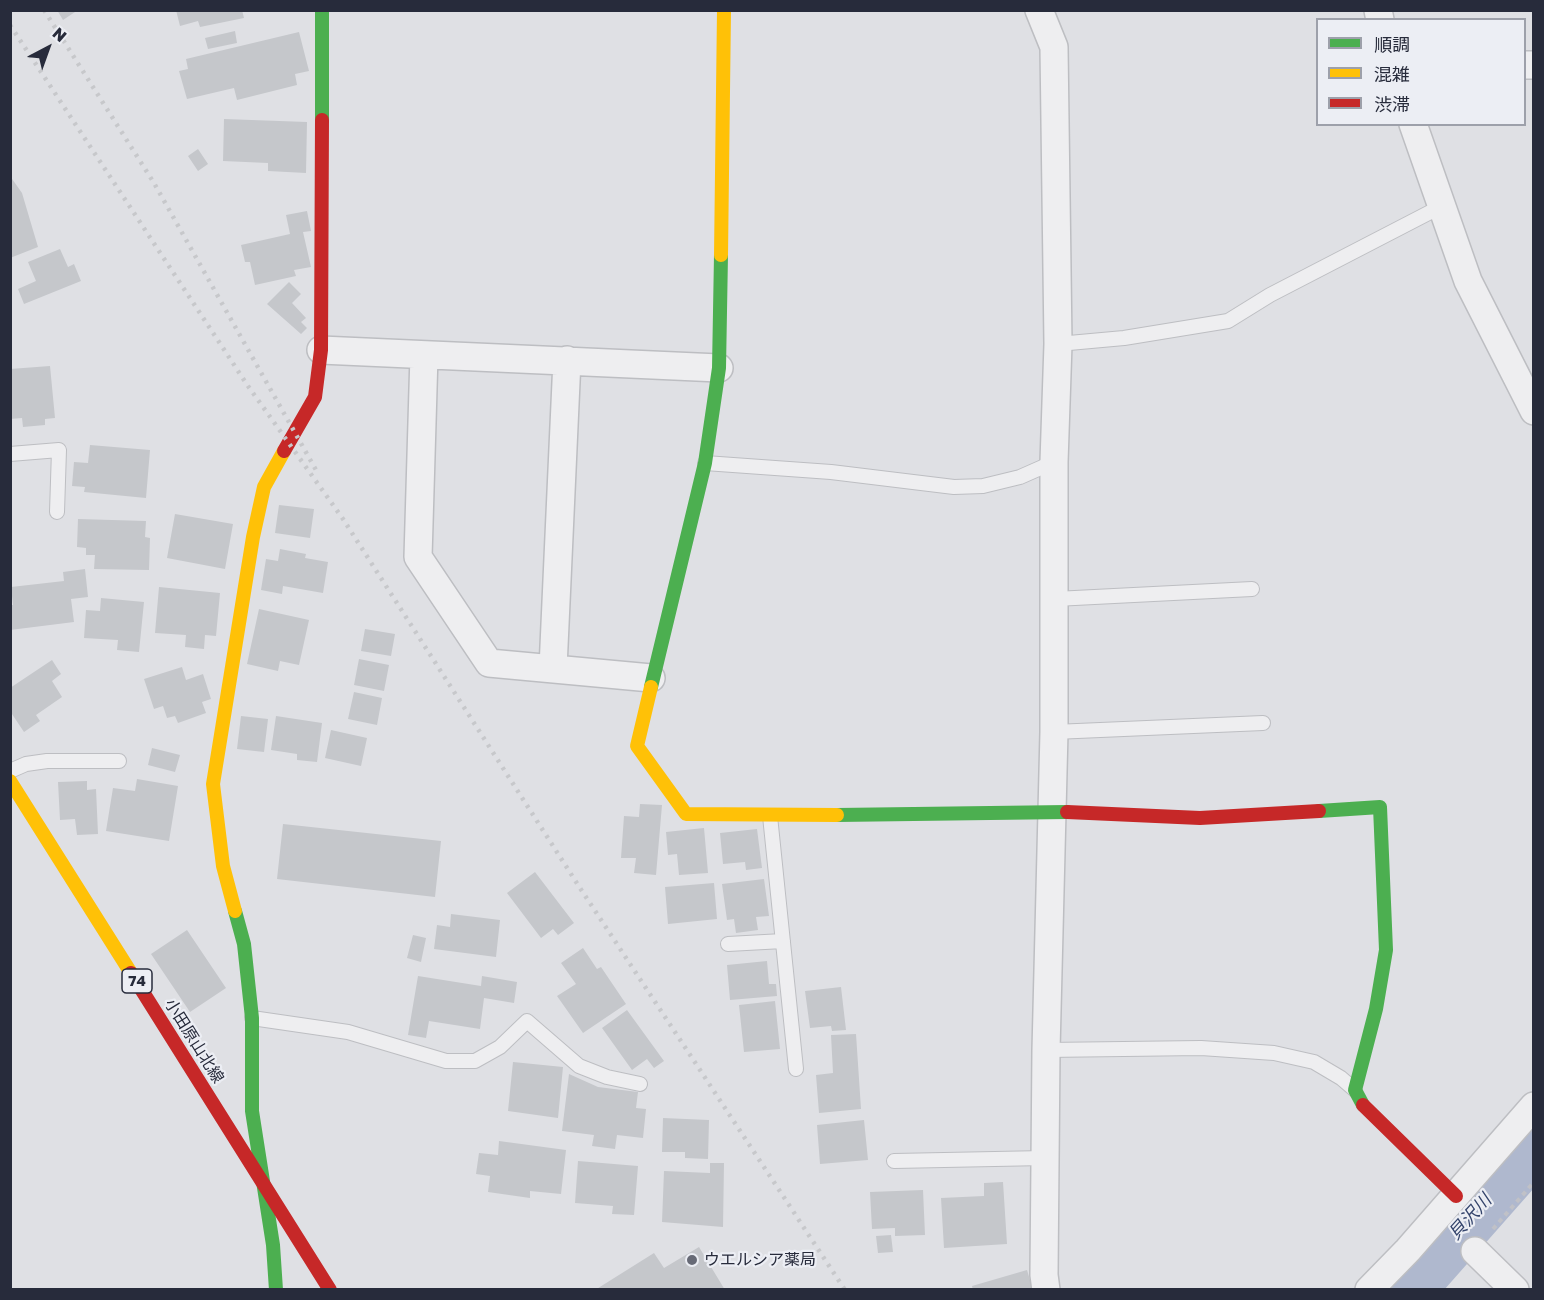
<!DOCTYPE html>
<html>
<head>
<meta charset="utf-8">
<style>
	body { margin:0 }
	#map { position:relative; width:1544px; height:1300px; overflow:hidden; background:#dfe0e4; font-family:"Golos Text","Noto Sans JP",sans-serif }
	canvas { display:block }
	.frame { position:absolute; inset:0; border:12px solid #272b3b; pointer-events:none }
	.legend { position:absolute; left:1316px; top:18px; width:210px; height:108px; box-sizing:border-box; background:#eceef4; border:2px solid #9da0aa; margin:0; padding:8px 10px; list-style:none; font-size:18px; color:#272b3b }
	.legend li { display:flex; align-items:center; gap:12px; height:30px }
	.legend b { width:30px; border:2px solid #9da0aa }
	.north { position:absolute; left:18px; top:18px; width:60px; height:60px; -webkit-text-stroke:4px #eceef4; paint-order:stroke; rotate:41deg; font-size:16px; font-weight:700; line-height:24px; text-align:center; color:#272b3b }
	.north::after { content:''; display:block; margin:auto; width:21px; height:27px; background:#272b3b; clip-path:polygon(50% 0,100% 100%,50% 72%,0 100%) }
</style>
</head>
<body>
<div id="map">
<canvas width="1544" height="1300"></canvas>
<div class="frame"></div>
<ul class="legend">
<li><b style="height:8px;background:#4caf50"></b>順調</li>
<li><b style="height:8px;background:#ffc107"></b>混雑</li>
<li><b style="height:8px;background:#c62828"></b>渋滞</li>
</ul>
<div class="north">N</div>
</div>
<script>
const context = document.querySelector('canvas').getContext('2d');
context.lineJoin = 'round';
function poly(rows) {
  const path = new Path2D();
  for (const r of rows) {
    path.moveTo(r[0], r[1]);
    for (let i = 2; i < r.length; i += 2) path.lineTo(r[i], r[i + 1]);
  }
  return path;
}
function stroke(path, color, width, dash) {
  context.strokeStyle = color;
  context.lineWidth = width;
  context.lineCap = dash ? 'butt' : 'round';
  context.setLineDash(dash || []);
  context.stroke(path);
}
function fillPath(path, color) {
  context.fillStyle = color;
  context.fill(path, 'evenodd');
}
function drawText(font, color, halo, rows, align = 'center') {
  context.font = font + ' "Golos Text","Noto Sans JP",sans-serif';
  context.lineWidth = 4.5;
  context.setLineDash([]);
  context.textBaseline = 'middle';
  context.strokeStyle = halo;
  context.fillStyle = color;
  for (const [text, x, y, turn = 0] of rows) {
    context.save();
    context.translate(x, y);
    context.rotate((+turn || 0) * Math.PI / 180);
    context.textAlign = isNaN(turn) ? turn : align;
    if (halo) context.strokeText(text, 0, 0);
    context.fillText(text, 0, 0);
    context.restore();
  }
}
stroke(poly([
	[1406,1290,1534,1145]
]), '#afb8ce', 57);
fillPath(poly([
	[57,10,78,10,63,20],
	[176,10,242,10,244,18,200,27,198,21,180,26],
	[235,31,237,43,208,49,205,38],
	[299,32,309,71,295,74,297,85,237,100,234,88,187,99,179,71,188,69,186,59],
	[224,119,307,122,306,173,268,171,268,163,223,161],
	[198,149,208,164,198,171,188,156],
	[10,176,22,193,38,247,10,258],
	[307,211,311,231,303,232,311,267,294,270,296,276,255,285,250,262,245,262,241,245,290,234,286,215],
	[60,249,68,267,74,264,81,281,24,304,18,289,36,281,28,262],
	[289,282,301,294,292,303,306,318,301,322,307,328,301,334,267,304],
	[50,366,55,418,45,419,45,425,23,427,22,418,10,419,10,369],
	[90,445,150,450,146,498,84,492,85,487,72,486,74,462,88,463],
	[279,505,314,509,310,538,275,533],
	[175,514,233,524,225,569,167,558],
	[78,519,146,521,145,537,150,538,149,570,94,569,95,555,86,555,86,548,77,547],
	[280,549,306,554,305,558,328,562,323,593,283,586,282,594,261,590,266,559,278,561],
	[85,569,88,597,71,599,74,622,10,630,10,605,13,605,11,587,64,581,63,572],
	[159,587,220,593,216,636,205,635,204,649,185,647,186,635,155,633],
	[101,598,144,602,139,652,117,650,118,640,84,638,86,610,100,611],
	[259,609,309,620,299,665,280,661,278,671,247,664],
	[365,629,395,634,391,656,361,651],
	[359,659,389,665,384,691,354,685],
	[52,660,61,674,52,681,62,697,36,715,40,721,24,732,10,711,10,688],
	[182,667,186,680,203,674,211,699,202,702,206,713,178,723,175,716,167,718,163,706,154,709,144,679],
	[354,692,382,698,377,725,348,719],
	[241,716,268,719,264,752,237,749],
	[276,716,322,723,317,762,297,760,297,754,271,750],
	[331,730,367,738,361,766,325,758],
	[152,748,180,755,175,772,148,765],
	[137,779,178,786,169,841,106,831,113,788,135,791],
	[87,781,87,790,96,789,98,834,77,835,75,819,60,820,58,782],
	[640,804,662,805,656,875,634,873,636,858,621,858,624,816,639,817],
	[283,824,441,841,435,897,277,879],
	[704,828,708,873,679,875,677,854,668,855,666,832],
	[757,829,762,868,746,870,745,862,723,864,720,833],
	[535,872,574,923,558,935,553,929,541,938,507,893],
	[764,879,769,916,756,917,758,930,736,933,734,919,727,920,722,884],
	[714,883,717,919,668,924,665,887],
	[451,914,500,920,496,957,434,949,437,925,450,927],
	[187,930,226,988,190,1012,151,954],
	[413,935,426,938,421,962,407,958],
	[583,948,597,969,601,967,626,1004,583,1033,557,996,576,984,561,963],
	[767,961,769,984,776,984,777,996,730,1000,727,965],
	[418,976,481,986,482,976,517,982,514,1003,484,998,480,1029,429,1021,426,1038,408,1035],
	[841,987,846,1030,832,1031,831,1026,810,1028,805,991],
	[775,1001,780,1049,744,1052,739,1005],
	[627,1010,664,1061,654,1068,647,1059,632,1070,602,1028],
	[856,1034,861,1109,819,1113,816,1075,833,1073,831,1035],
	[513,1062,563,1067,558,1118,508,1111],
	[569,1074,598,1087,638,1092,636,1108,646,1109,643,1138,617,1135,615,1149,592,1146,594,1135,562,1131],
	[663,1118,709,1120,708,1159,685,1158,685,1152,662,1152],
	[864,1120,868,1160,820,1164,817,1125],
	[499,1141,566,1150,561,1194,530,1191,530,1198,488,1192,490,1176,476,1174,479,1153,498,1155],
	[578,1161,638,1166,634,1215,612,1214,613,1206,575,1203],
	[710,1163,724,1163,723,1227,662,1222,664,1171,710,1173],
	[1003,1182,1007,1244,944,1248,941,1198,984,1196,984,1183],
	[923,1190,925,1235,895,1236,895,1228,872,1229,870,1192],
	[891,1235,893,1252,878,1253,876,1236],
	[699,1247,725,1290,595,1290,654,1253,664,1268],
	[1027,1270,1033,1290,973,1290,972,1286]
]), '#c5c7cb');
const lane = poly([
	[1058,344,1124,338,1228,321,1270,295,1442,206],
	[10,454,59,450,57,512],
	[705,463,831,472,954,487,983,486,1020,477,1054,462],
	[1055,599,1252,589],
	[1054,732,1263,723],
	[10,771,26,764,47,761,119,761],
	[770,816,796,1069],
	[728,944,783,941],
	[252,1018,348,1032,446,1061,475,1061,500,1047,527,1021,579,1066,607,1077,640,1084],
	[1046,1050,1201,1048,1274,1053,1314,1062,1341,1078,1355,1090],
	[894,1161,1045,1158]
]);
const street = poly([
	[1039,10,1054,47,1058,344,1054,462,1054,732,1046,1050,1044,1275,1046,1290],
	[1378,10,1380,20],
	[1524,65,1534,65],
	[1413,124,1468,281,1534,411],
	[321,350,719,368],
	[424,355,418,557,489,663,651,678],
	[553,668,567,360],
	[1475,1251,1515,1290],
	[1369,1290,1408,1250,1534,1106]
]);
stroke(lane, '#bdbec2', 16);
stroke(street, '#bdbec2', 30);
stroke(poly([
	[1493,1229,1534,1182]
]), '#c0c1c7', 4, [4.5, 4.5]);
stroke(lane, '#eeeef0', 14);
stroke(street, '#eeeef0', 27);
stroke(poly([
	[322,120,322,10],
	[651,687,705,463,719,368,721,255],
	[1319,811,1380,807,1386,950,1376,1009,1355,1090,1363,1105],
	[837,815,1067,812],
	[235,911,244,944,252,1018,252,1111,273,1245,276,1290]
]), '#4caf50', 14);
stroke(poly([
	[721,255,724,10],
	[651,687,637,746,686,814,837,815],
	[10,781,131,973],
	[235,911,223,866,213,784,253,537,264,487,284,451]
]), '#ffc107', 14);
stroke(poly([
	[284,451,315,397,321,350,322,120],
	[1067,812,1200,818,1319,811],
	[131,973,330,1290],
	[1363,1105,1456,1196]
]), '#c62828', 14);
stroke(poly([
	[44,10,154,183,316,470],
	[10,25,248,386,343,519,580,888,845,1290]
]), '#c7c8cb', 4.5, [3, 6]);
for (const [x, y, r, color] of [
	[692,1260,6,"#676a76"]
]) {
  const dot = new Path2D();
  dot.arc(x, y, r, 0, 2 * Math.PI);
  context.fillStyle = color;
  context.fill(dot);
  stroke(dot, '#eceef4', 2);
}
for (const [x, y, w] of [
	[137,981,30]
]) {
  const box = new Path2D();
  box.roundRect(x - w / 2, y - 12, w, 24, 4.5);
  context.fillStyle = '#eceef4';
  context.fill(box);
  stroke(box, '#272b3b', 1.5);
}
drawText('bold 15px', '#272b3b', null, [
	["74",137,981]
]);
drawText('16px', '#272b3b', '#eceef4', [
	["小田原山北線",194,1041,58]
]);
drawText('16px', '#272b3b', '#eceef4', [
	["ウエルシア薬局",704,1260]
], 'left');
drawText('italic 18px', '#34446c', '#eceef4', [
	["貝沢川",1470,1217,-48]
]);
</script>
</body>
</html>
